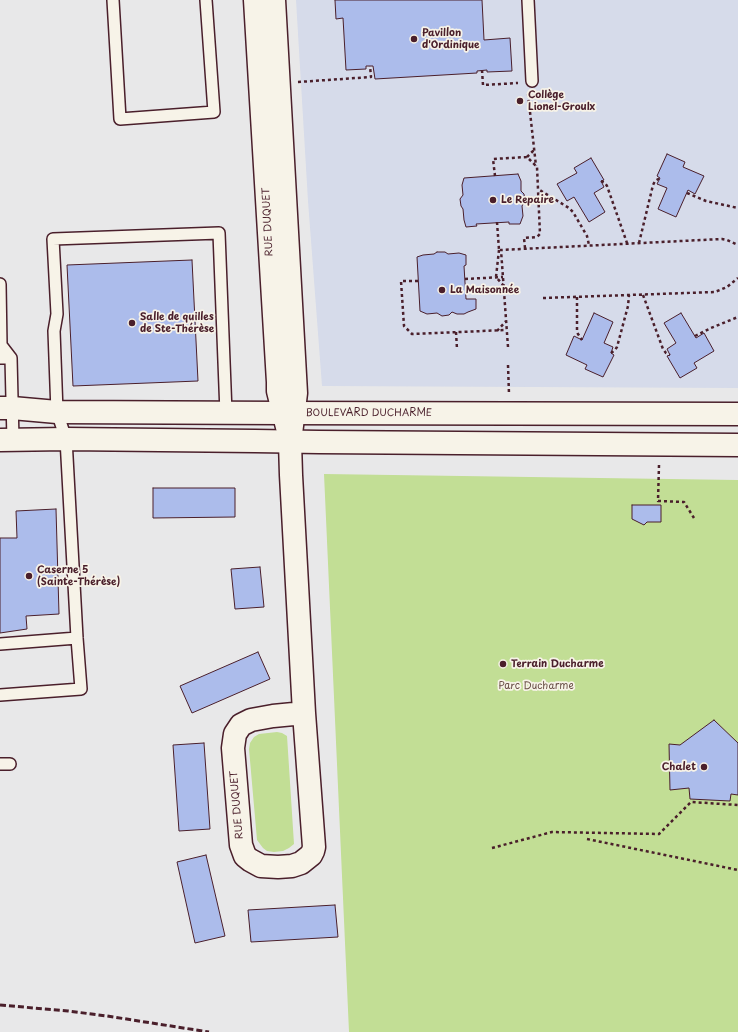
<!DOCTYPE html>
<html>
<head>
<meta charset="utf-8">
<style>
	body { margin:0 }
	canvas { display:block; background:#e8e8e9 }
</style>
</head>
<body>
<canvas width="738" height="1032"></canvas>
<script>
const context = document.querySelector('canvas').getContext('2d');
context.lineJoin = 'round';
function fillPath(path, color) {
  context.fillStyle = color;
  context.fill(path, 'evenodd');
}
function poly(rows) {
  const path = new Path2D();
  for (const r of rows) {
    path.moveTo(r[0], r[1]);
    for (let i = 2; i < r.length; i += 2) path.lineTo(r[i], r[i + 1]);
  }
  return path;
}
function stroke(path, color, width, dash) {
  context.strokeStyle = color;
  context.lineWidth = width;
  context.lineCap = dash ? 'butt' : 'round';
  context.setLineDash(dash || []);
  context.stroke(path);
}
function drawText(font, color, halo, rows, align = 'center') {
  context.font = font + ' "Playpen Sans",sans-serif';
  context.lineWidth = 3.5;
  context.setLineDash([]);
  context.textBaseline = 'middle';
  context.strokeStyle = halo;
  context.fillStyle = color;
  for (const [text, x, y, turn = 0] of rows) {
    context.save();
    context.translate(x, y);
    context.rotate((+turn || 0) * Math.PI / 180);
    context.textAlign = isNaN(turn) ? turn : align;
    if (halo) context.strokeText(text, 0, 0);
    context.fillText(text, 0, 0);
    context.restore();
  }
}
fillPath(poly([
	[296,0,738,0,738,388,322,386,308,201]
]), '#d6dbea');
fillPath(poly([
	[324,474,738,480,738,1032,349,1032],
	[277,732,282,733,287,736,294,844,289,848,283,851,274,852,267,851,263,848,257,840,249,749,250,743,254,737,259,734]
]), '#c2de95');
const building = poly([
	[335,0,482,0,484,40,510,38,512,71,487,72,487,70,477,71,477,73,375,79,373,66,366,66,366,69,346,70,343,18,336,19,335,0],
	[667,154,685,162,683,167,704,176,695,194,688,190,676,217,658,209,667,188,657,184,660,178,657,176,667,154],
	[591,158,604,180,601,181,604,187,594,193,605,212,589,222,574,197,567,201,557,184,577,173,574,168,591,158],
	[518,174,521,181,521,191,524,194,525,201,522,206,523,216,520,224,509,224,509,222,476,224,477,226,466,227,464,220,463,209,461,206,460,199,463,195,462,185,464,178,518,174],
	[437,252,445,252,448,254,459,253,466,255,466,265,464,266,466,299,476,299,476,309,468,312,464,314,457,314,452,312,449,315,442,316,437,313,427,314,420,311,417,257,423,255,434,254,437,252],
	[192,260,198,381,73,386,67,265,192,260],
	[594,313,613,322,604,343,613,347,611,353,614,355,603,377,585,369,587,365,566,355,574,336,582,340,594,313],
	[681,313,696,338,704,333,714,351,694,363,697,368,680,378,667,356,670,355,667,349,676,343,664,323,681,313],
	[153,488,235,488,235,517,153,518,153,488],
	[632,505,661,505,661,522,647,522,644,525,632,519,632,505],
	[56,509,59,614,26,616,27,629,0,633,0,538,17,538,16,511,56,509],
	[260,567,264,607,235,609,231,569,260,567],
	[258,652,270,679,192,713,180,686,258,652],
	[714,720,738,743,738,795,731,794,730,801,690,799,689,788,670,790,669,744,680,745,714,720],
	[204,743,210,829,179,831,173,745,204,743],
	[206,855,225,936,195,943,177,862,206,855],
	[335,905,338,937,251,942,248,910,335,905]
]);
fillPath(building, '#acbceb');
stroke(building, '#4a1f2b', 1);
const lane = poly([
	[113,0,120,119,214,112,206,0],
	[528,0,532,81],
	[0,284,1,345,11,358],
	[0,358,11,358,13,440],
	[0,644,77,638],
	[0,695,81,689,77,638,66,439,57,412,54,331,57,314,53,239,219,233,226,413],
	[0,764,10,764]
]);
const street = poly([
	[255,0,278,382,278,391,287,427],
	[274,0,296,393,290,442,291,475,304,713,314,847,313,851,311,855,301,863,292,866,278,867,261,866,250,860,245,856,241,845,233,748,235,734,241,725,251,720,273,716,304,713]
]);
const secondary = poly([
	[0,408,12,408,57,412,283,413,738,414],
	[0,440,66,439,255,441,319,442,738,445]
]);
stroke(lane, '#4a1f2b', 14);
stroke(street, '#4a1f2b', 25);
stroke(secondary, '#4a1f2b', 25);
stroke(poly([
	[482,70,483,85,518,83],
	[298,82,371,77,370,66],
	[528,94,536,166],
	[527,157,535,149],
	[495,176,493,159,527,157,537,167,538,189,569,208,573,212,587,236,589,245],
	[601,181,605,183,607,186,627,243],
	[687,193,706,201,738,208],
	[497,222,499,250],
	[639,243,653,185,655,181,660,178],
	[525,248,524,238,537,237,540,234,538,190],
	[499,250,496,277,503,285],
	[465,279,503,277],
	[418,281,401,281,404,326,412,334,506,330],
	[643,295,663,349,666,353,670,355],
	[577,297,577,331,578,334,582,340],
	[543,298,715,292,727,287,738,278],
	[497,331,506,321],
	[456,332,457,349],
	[695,336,711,328,738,317],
	[508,347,501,250,722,239,727,240,738,245],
	[611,353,615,350,617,347,628,306,629,295],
	[508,365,509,394],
	[659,465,658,501,684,502,694,518],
	[587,839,738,870],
	[492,848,552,832,659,834,691,802,738,805]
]), '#4a1f2b', 2.5, [3, 3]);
stroke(lane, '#f7f3e8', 11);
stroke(street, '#f7f3e8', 22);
stroke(secondary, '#f7f3e8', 22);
stroke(poly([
	[0,1005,68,1011,107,1016,209,1032]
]), '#4a1f2b', 3, [6, 3]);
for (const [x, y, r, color] of [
	[414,39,4,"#4a1f2b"],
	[520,101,4,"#4a1f2b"],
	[493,200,4,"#4a1f2b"],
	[442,290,4,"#4a1f2b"],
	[132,323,4,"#4a1f2b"],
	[29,576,4,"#4a1f2b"],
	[503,664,4,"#4a1f2b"],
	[704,767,4,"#4a1f2b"]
]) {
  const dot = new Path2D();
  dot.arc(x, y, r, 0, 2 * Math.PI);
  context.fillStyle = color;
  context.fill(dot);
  stroke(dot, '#f7f3e8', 1.5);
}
drawText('bold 10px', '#4a1f2b', '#f7f3e8', [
	["Pavillon",422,33],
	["d'Ordinique",422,45],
	["Collège",528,95],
	["Lionel-Groulx",528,107],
	["Le Repaire",501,200],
	["La Maisonnée",450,290],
	["Salle de quilles",140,317],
	["de Ste-Thérèse",140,329],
	["Caserne 5",37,570],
	["(Sainte-Thérèse)",37,582],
	["Terrain Ducharme",511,664],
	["Chalet",696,767,"right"]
], 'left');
drawText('10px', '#4a1f2b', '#f7f3e8', [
	["RUE DUQUET",268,222,-93],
	["BOULEVARD DUCHARME",369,413],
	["RUE DUQUET",237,805,-95]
]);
drawText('10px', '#684f46', '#f7f3e8', [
	["Parc Ducharme",536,686]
]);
</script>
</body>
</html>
